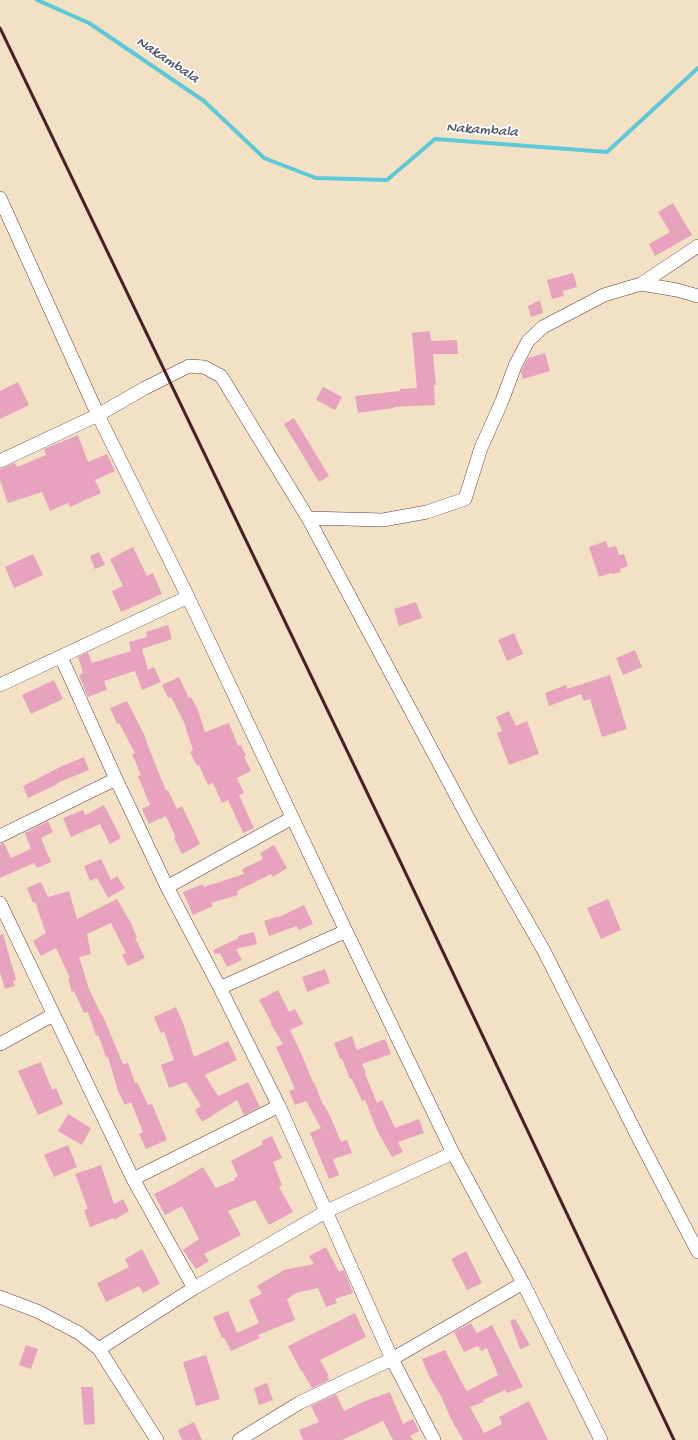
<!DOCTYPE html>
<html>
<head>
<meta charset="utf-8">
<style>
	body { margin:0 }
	canvas { display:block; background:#f3e1c5 }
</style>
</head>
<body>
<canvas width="698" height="1440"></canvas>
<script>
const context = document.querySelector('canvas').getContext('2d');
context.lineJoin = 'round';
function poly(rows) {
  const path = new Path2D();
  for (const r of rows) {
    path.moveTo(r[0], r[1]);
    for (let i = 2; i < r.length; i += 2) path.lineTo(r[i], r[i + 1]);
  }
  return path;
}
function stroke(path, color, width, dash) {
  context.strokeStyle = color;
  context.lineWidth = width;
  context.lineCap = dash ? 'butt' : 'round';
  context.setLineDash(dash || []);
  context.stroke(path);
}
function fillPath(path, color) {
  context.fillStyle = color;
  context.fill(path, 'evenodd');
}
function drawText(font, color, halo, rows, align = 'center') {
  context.font = font + ' "Gochi Hand",sans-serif';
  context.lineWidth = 3.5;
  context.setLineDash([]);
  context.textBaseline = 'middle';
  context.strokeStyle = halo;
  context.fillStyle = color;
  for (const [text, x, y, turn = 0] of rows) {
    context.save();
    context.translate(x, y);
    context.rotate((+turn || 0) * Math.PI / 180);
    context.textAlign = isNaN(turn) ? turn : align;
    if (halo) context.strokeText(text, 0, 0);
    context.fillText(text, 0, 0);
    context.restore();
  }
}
stroke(poly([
	[37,0,89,23,204,101,264,158,316,178,387,180,435,139,607,152,698,68]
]), '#5dc8d6', 4);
fillPath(poly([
	[673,203,692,235,655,256,649,244,670,232,658,212],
	[573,273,577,287,563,291,564,296,552,299,547,280],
	[540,300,543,313,531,317,528,306],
	[430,331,431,341,457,340,458,354,433,354,436,385,434,385,435,405,394,407,394,408,358,413,355,396,400,391,400,389,417,388,412,333],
	[545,353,550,371,523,379,521,372,528,358],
	[18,382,29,405,0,419,0,391],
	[323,387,342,397,335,410,316,400],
	[294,418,329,476,319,482,284,424],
	[78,435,88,462,107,454,115,471,95,480,101,493,70,507,68,503,50,511,42,492,8,503,0,481,0,469,15,463,17,467,46,455,44,449],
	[606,541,608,548,616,546,619,555,624,554,628,566,620,569,621,572,613,574,611,573,599,577,589,547],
	[133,547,147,576,153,573,162,594,121,612,112,591,123,586,110,559],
	[99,552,105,565,95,569,90,556],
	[33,554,43,575,14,588,5,567],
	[416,602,422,618,399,626,394,609],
	[168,625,172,639,142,649,148,670,154,667,161,682,142,690,135,671,104,681,107,690,88,697,79,675,83,673,78,657,88,652,92,663,131,651,129,642,147,637,146,632],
	[514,633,523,654,507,661,498,640],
	[635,650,642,667,623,675,616,658],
	[610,675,627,729,602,737,590,699,584,701,581,694,549,706,545,693,566,685,567,689],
	[179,677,189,698,191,697,198,710,205,732,229,723,238,746,241,745,246,756,244,756,251,771,237,778,244,793,239,795,254,828,243,833,228,800,222,803,213,783,208,785,199,765,197,766,190,752,193,750,185,726,186,726,171,697,168,698,162,685],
	[54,680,63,699,31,714,22,695],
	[127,701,146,738,145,738,166,791,168,790,177,809,182,806,200,844,182,854,174,838,176,838,166,816,149,824,142,809,150,805,138,776,141,775,132,754,135,753,119,723,117,724,110,708],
	[509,711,516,726,527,721,539,754,509,765,497,733,502,731,496,717],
	[84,757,89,770,57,783,58,784,28,798,23,786,64,765],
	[104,805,121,838,110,844,100,824,71,837,63,818,83,810,85,815],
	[48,821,53,832,41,838,51,862,37,868,34,863,0,878,0,844,4,843,11,858,31,849,25,833],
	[274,845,287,868,273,877,271,874,237,891,238,895,211,903,213,906,193,915,183,892,203,884,204,887,244,874,242,869,263,859,260,853],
	[101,859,111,880,117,876,125,888,108,898,97,878,90,881,84,866],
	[41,882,48,897,69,891,77,919,117,899,131,923,137,937,135,938,145,958,128,966,122,955,126,953,111,923,87,934,91,954,79,957,89,989,101,1014,102,1014,123,1064,128,1063,135,1083,137,1082,148,1105,152,1104,167,1140,146,1149,139,1134,143,1132,131,1102,125,1105,118,1091,108,1057,106,1057,98,1035,96,1036,88,1012,84,1013,74,991,72,992,68,978,70,978,56,948,41,956,33,941,46,933,35,902,33,903,27,888],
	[608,899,621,930,601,939,587,908],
	[304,905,313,924,299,930,297,926,269,936,264,921,279,916,279,917],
	[254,932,257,944,236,949,242,960,227,967,220,953,215,954,213,950,239,938,238,936],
	[3,934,16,980,13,981,15,986,5,989,0,972,0,935],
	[325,969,330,983,307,992,302,977],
	[278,990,289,1012,295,1009,303,1024,290,1030,300,1051,313,1082,314,1082,323,1105,324,1105,331,1118,341,1142,347,1140,352,1153,333,1159,339,1175,329,1179,310,1133,321,1128,306,1101,295,1105,289,1091,295,1089,276,1047,283,1044,270,1023,271,1022,259,1000],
	[176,1007,183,1023,194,1057,228,1041,237,1060,205,1075,218,1096,248,1082,260,1107,244,1115,237,1100,202,1122,195,1110,201,1106,186,1082,169,1088,161,1065,174,1060,164,1032,161,1033,154,1017],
	[352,1036,357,1050,385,1039,391,1054,362,1064,366,1073,365,1074,377,1103,382,1100,395,1128,419,1119,424,1133,398,1142,403,1152,392,1157,377,1130,365,1100,362,1101,352,1079,350,1079,342,1059,340,1059,334,1043],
	[41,1062,52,1090,56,1088,63,1104,38,1115,18,1071],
	[68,1114,91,1128,82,1145,58,1131],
	[272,1136,282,1158,273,1162,282,1185,279,1187,293,1212,269,1225,255,1200,228,1211,241,1235,204,1254,209,1261,196,1269,183,1250,199,1239,182,1206,165,1215,154,1194,176,1183,203,1167,216,1188,235,1180,234,1178,238,1176,231,1161,263,1144,261,1141],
	[68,1145,77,1167,54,1177,44,1155],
	[101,1165,114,1204,123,1199,129,1211,114,1220,114,1218,90,1227,84,1210,88,1209,75,1174],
	[326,1247,339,1272,344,1270,353,1293,335,1299,337,1303,326,1307,318,1288,296,1293,287,1299,295,1320,258,1335,260,1338,231,1351,224,1338,222,1338,213,1317,228,1311,237,1333,259,1323,249,1300,262,1294,257,1286,284,1270,314,1264,309,1256],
	[142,1249,160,1284,143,1293,139,1286,106,1302,97,1283,129,1267,125,1259],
	[466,1251,482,1283,467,1290,451,1259],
	[355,1313,366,1337,320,1360,329,1376,327,1377,329,1380,312,1388,302,1371,301,1371,288,1346],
	[515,1319,530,1345,520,1349,510,1321],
	[471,1323,477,1333,492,1325,523,1387,507,1393,505,1390,483,1400,484,1402,470,1407,484,1433,502,1424,499,1417,529,1401,548,1440,463,1440,451,1419,441,1396,429,1376,422,1359,445,1350,462,1383,467,1391,498,1375,487,1348,481,1351,478,1346,464,1352,454,1332],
	[26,1345,38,1349,31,1369,19,1365],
	[206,1355,220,1399,196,1406,183,1362],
	[267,1383,273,1400,259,1405,254,1388],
	[81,1387,93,1387,95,1424,84,1425],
	[390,1392,403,1424,413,1419,419,1431,410,1436,413,1440,393,1440,383,1421,342,1440,303,1440,299,1430,319,1422,311,1406,336,1394,344,1411,365,1401],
	[194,1422,202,1440,182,1440,178,1430]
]), '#e7a3be');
const minor = poly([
	[0,198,98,415,188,597,346,931,453,1153,523,1283,601,1440],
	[641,284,698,246],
	[0,461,98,415,145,388,189,366,204,367,221,376,308,518,473,827,544,951,641,1143,698,1252],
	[308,518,383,520,427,512,465,499,481,448,502,401,515,366,528,341,543,327,604,295,641,284,677,290,698,296],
	[61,657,116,779,167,887,220,988,279,1106,392,1359,434,1440],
	[0,685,188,597],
	[0,836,116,779],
	[167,887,292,818],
	[0,903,133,1179,194,1288],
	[220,988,346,931],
	[0,1044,53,1015],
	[133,1179,279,1106],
	[0,1297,37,1311,79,1333,99,1349,157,1440],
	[99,1349,194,1288,327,1211,453,1153],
	[239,1440,299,1403,392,1359,523,1283]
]);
stroke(minor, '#633c42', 14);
stroke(minor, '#fff', 13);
stroke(poly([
	[0,28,399,859,674,1440]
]), '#4a1f2b', 3);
drawText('italic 15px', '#515a67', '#fff', [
	["Nakambala",167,61,34],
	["Nakambala",482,131,4]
]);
</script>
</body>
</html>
